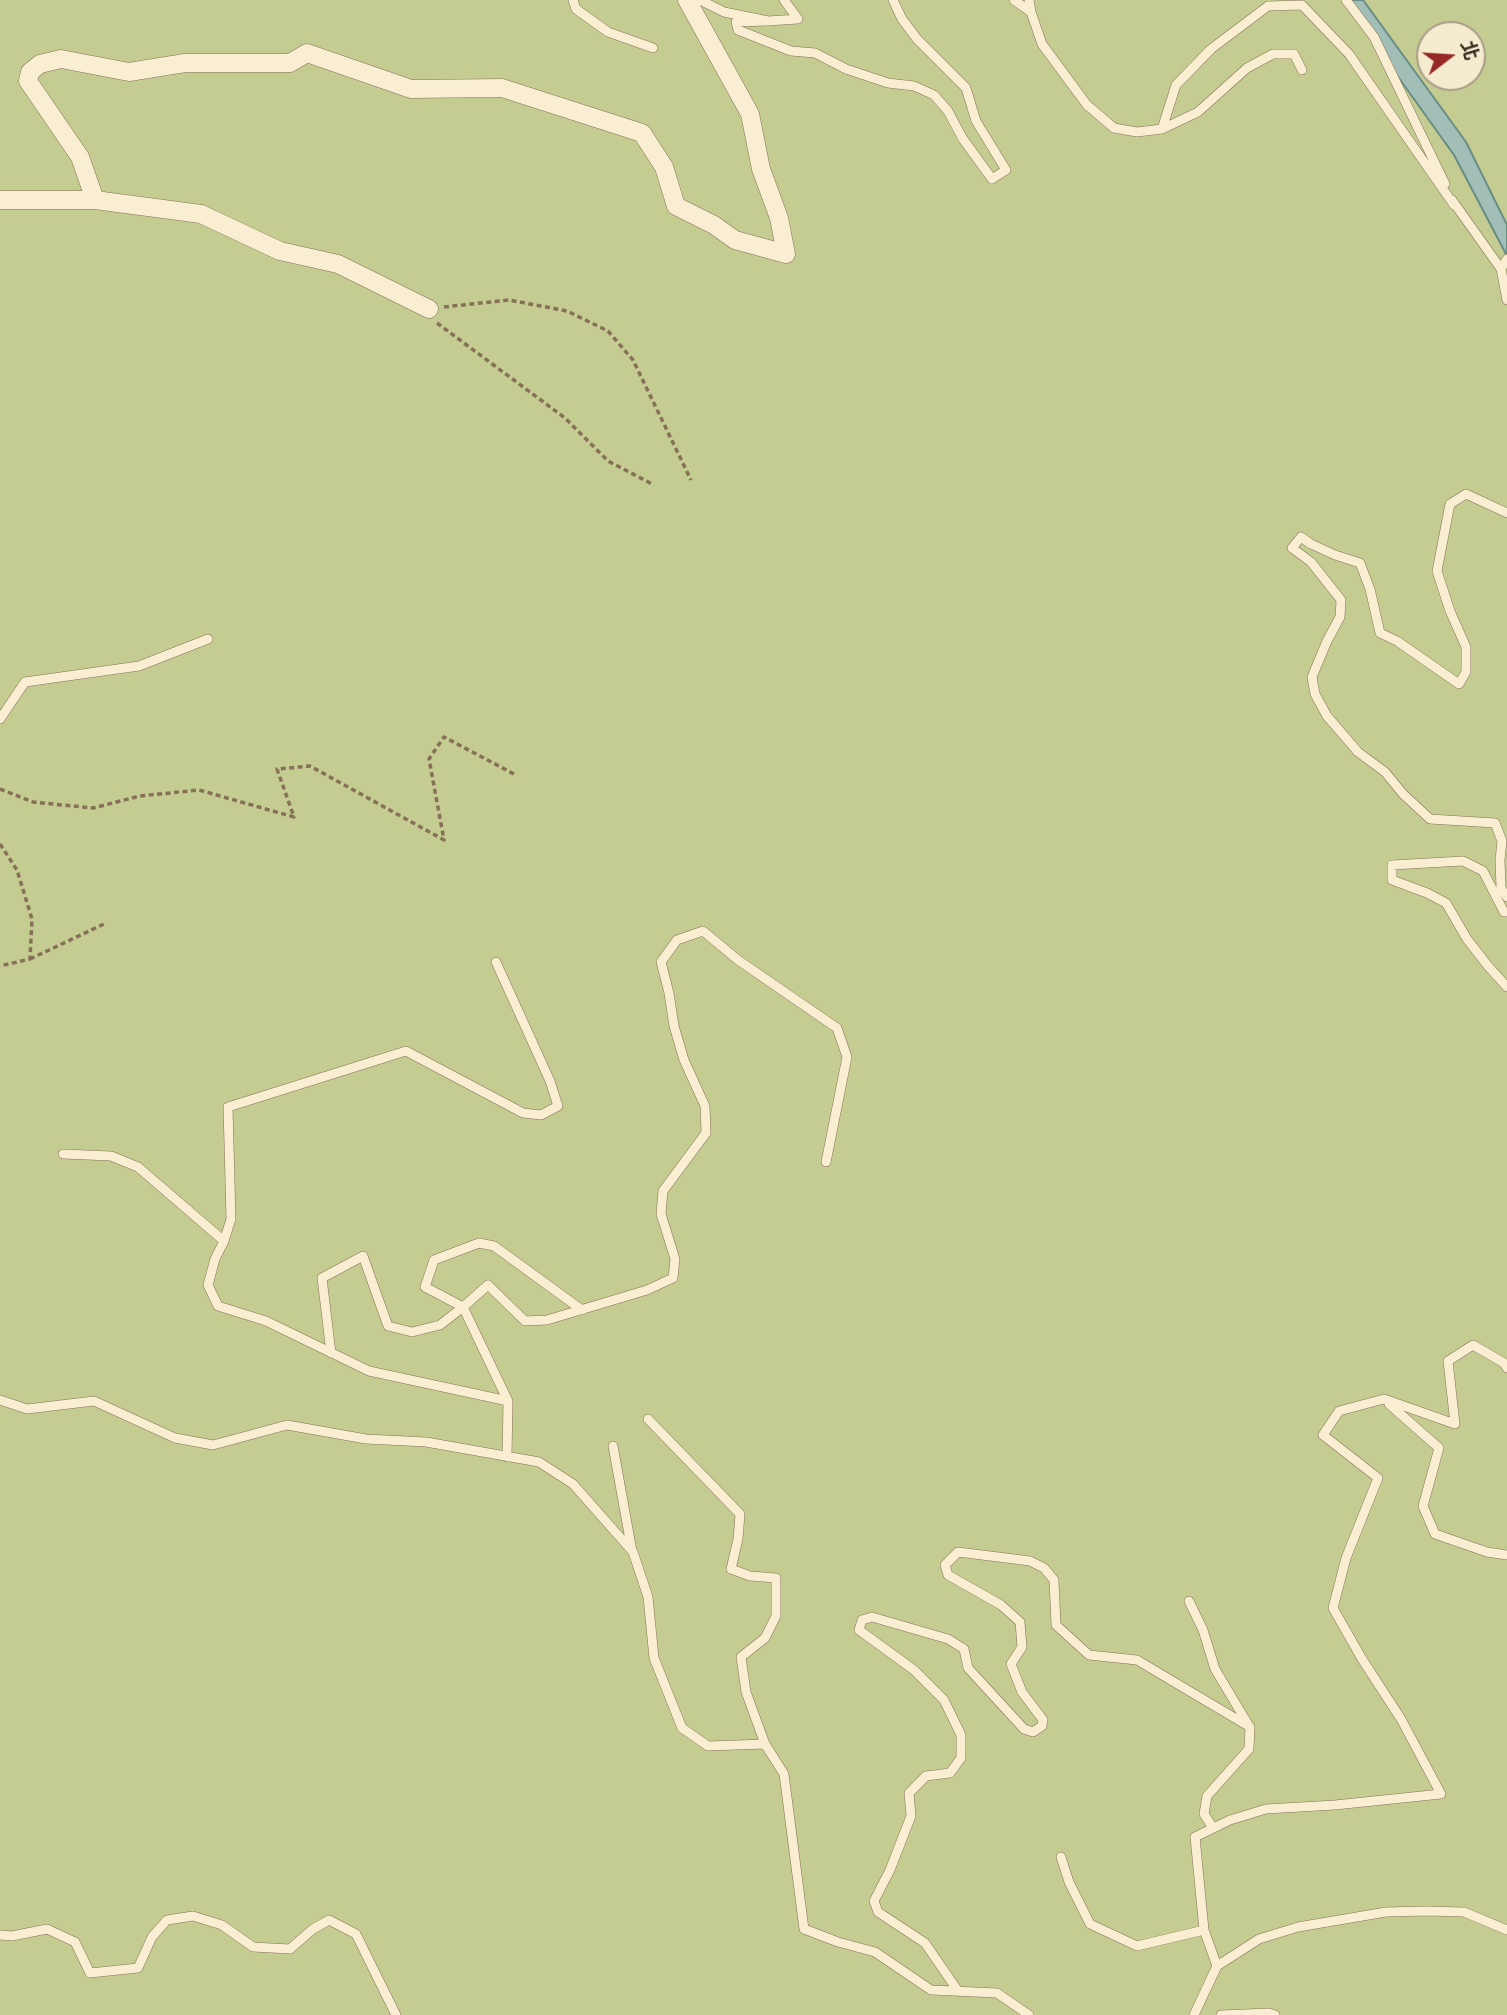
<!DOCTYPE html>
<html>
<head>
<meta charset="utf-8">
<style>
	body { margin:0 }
	#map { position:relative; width:1507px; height:2015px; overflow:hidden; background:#eee1be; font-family:"Zilla Slab","Noto Sans TC",serif }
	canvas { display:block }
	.north { position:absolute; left:1416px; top:21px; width:70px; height:70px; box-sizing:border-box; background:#f5ebce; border:2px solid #a89d87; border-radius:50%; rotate:73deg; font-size:19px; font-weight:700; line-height:28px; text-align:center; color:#35291c }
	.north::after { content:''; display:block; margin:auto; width:24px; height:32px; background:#962826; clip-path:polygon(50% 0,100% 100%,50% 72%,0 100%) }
</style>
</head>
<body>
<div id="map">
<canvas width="1507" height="2015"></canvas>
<div class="north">北</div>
</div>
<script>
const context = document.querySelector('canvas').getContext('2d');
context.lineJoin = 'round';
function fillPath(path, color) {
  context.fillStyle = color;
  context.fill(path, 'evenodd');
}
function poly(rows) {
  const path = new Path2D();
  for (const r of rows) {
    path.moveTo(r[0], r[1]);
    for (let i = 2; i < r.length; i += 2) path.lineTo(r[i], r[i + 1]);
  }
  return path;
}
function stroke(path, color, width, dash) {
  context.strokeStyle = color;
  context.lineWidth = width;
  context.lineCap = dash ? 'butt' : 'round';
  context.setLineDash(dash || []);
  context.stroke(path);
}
fillPath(poly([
	[0,0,1507,0,1507,2015,0,2015],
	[1430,35,1472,35,1472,77,1430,77]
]), '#c4cc92');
const water = poly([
	[1343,0,1363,0,1466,142,1507,225,1507,256,1454,155,1343,0]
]);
fillPath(water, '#a2bfb7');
stroke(water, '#698d85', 2);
const service = poly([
	[573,0,576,9,608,32,653,48],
	[700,0,724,12,768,21,798,19,784,0],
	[1014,0,1031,12],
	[1029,0,1031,12,1042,44,1087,105,1114,128,1137,132,1162,129,1176,85,1211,49,1268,6,1302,5,1349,54,1454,205],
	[1346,0,1374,37,1445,184],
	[768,21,736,22,738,30,791,51,815,53,846,69,888,83,914,86,934,95,948,111,963,139,992,179,1006,170,976,121,966,88,917,39,902,19,893,0],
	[1162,129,1198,112,1247,68,1273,54,1294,54,1302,70],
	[1452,200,1501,269,1507,259],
	[1501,269,1507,300],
	[1507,513,1466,494,1450,504,1437,571,1450,611,1466,647,1466,672,1459,684,1397,641,1380,633,1370,589,1360,563,1335,555,1311,544,1301,537,1292,548,1311,562,1341,600,1340,617,1327,641,1312,677,1315,694,1327,716,1358,752,1385,772,1403,794,1430,819,1495,823,1502,841,1500,860,1501,888,1507,897],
	[0,719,25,682,139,666,208,639],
	[1507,912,1504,912,1483,871,1463,861,1392,865,1392,880,1427,893,1446,903,1467,939,1488,966,1507,987],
	[496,962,550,1081,558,1106,541,1115,523,1113,406,1051,228,1107,231,1219,224,1241,215,1259,208,1285,218,1306,266,1321,369,1371,508,1401],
	[63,1154,111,1156,138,1167,224,1241],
	[331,1353,322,1278,363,1256,388,1326,412,1332,440,1325,463,1307,425,1287,434,1260,479,1243,494,1246,582,1310],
	[0,1400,27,1409,94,1401,175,1438,213,1445,287,1425,366,1439,426,1442,539,1462,573,1484,633,1552,648,1597,654,1658,682,1728,708,1746,765,1744,784,1774,804,1929,838,1942,875,1952,931,1990,997,1993,1029,2015],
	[1389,1404,1439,1448,1423,1506,1435,1534,1487,1552,1507,1555],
	[648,1419,740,1514,738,1539,731,1569,750,1576,776,1578,776,1616,765,1638,741,1657,746,1692,765,1744],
	[613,1446,632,1551],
	[507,1457,508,1401,463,1307,488,1285,525,1321,547,1320,647,1290,673,1278,675,1259,661,1214,663,1191,706,1133,705,1106,684,1060,674,1026,669,993,661,962,677,940,703,931,738,960,837,1028,847,1057,826,1162],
	[1189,1601,1203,1630,1215,1669,1249,1726],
	[1061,1857,1069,1882,1090,1924,1137,1946,1204,1930],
	[0,1935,12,1936,47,1929,75,1942,90,1973,138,1968,152,1937,167,1920,193,1916,222,1925,253,1947,290,1949,313,1929,329,1920,356,1934,396,2015],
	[1217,1966,1204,1930,1195,1837,1230,1820,1266,1809,1335,1805,1441,1794,1401,1719,1362,1659,1333,1608,1346,1558,1378,1478,1323,1435,1339,1411,1384,1399,1455,1424,1448,1361,1473,1345,1504,1363,1507,1368],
	[958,1991,925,1943,878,1912,874,1901,890,1870,911,1816,909,1793,926,1776,950,1773,961,1758,961,1735,944,1700,914,1670,859,1630,862,1620,872,1617,948,1639,964,1649,968,1668,1024,1729,1033,1732,1042,1726,1043,1720,1022,1692,1011,1664,1022,1647,1020,1622,1001,1605,948,1575,945,1565,958,1552,1030,1561,1044,1568,1054,1580,1056,1625,1089,1655,1137,1660,1250,1727,1249,1749,1207,1796,1204,1814,1213,1828],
	[1194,2015,1217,1966,1259,1939,1298,1927,1386,1912,1426,1911,1464,1912,1507,1930],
	[1221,2015,1269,2013,1275,2015]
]);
const minor = poly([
	[0,200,95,200,201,214,280,251,338,264,429,309],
	[95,200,80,157,28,81,30,72,40,64,61,59,129,72,185,63,290,63,307,53,411,89,502,88,642,133,664,167,676,206,714,225,735,240,786,254,779,218,761,169,750,114,687,0]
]);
stroke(service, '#867157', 10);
stroke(minor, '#867157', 19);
stroke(poly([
	[444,307,509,300,567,311,608,331,633,360,691,480],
	[437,323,565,418,608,461,654,485],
	[0,789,33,802,93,808,140,796,199,790,294,817,277,769,310,766,444,840,429,759,444,737,514,774],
	[0,844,17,870,32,919,30,959,0,966],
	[30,959,104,924]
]), '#867157', 3.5, [5, 3.5]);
stroke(service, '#f9eed1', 9);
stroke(minor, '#f9eed1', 18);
</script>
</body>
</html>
